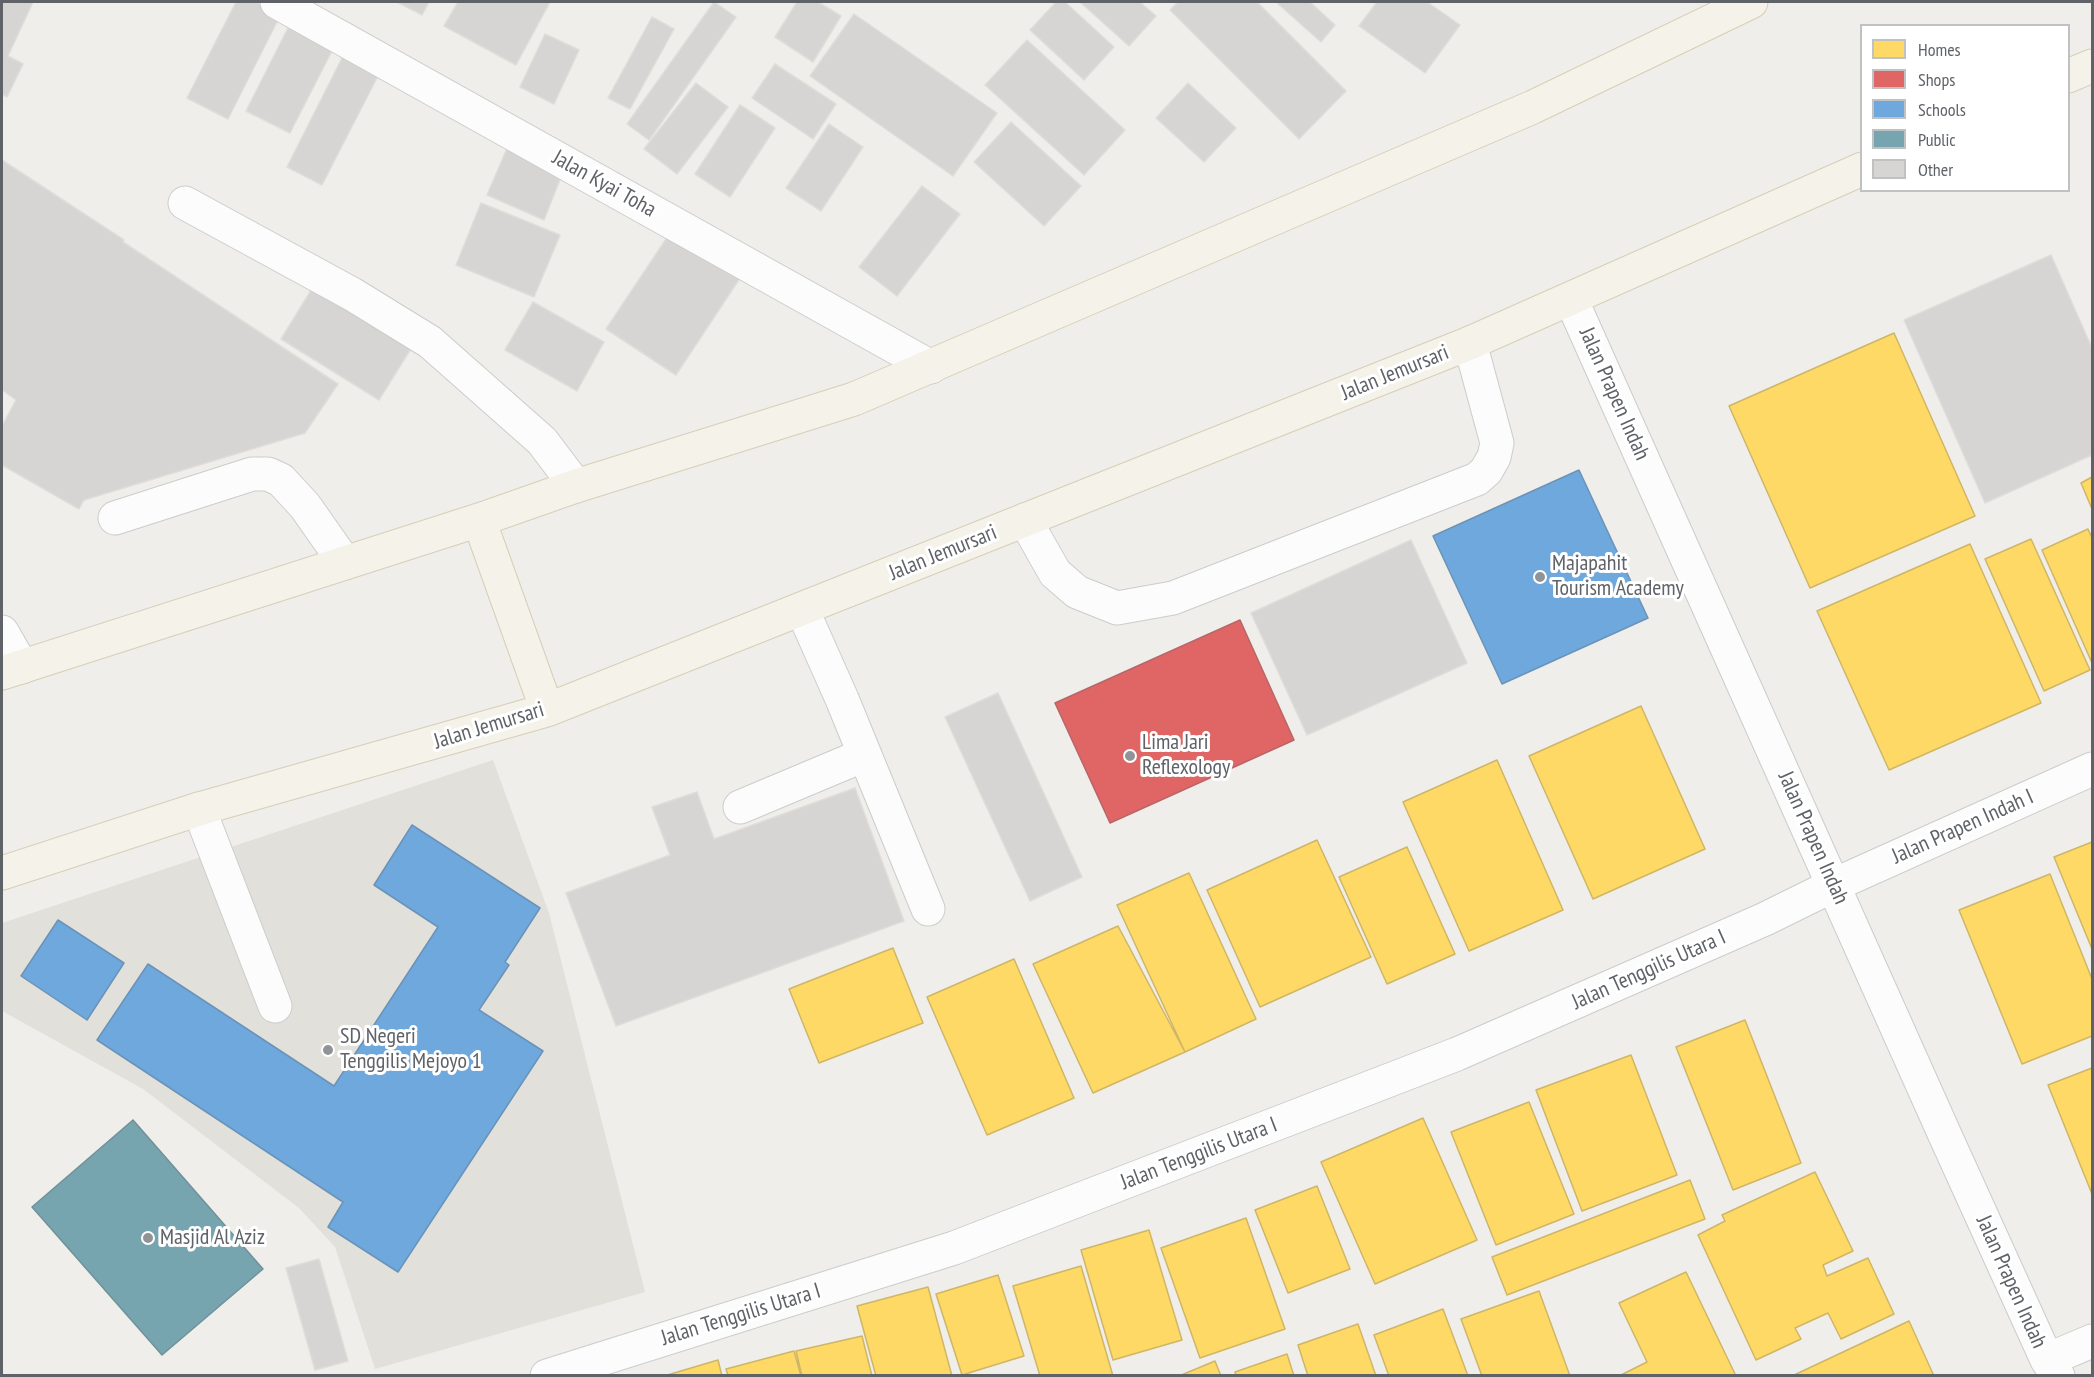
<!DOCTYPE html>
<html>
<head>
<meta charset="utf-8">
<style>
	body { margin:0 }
	#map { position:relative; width:2094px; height:1377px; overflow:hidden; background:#efeeea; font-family:"PT Sans Narrow",sans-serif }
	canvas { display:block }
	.frame { position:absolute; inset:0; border:3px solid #5f6368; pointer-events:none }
	.legend { position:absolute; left:1860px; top:24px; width:210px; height:168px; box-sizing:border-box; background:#fff; border:2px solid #bfc1c3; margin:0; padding:8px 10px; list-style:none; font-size:18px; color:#5f6368 }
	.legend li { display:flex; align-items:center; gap:12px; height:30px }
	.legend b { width:30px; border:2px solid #bfc1c3 }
</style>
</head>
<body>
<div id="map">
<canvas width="2094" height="1377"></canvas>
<div class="frame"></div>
<ul class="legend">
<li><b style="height:16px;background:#ffd966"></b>Homes</li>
<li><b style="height:16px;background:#e06666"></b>Shops</li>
<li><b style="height:16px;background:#6fa8dc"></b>Schools</li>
<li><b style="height:16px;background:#76a5af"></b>Public</li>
<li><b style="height:16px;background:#d6d5d3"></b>Other</li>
</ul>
</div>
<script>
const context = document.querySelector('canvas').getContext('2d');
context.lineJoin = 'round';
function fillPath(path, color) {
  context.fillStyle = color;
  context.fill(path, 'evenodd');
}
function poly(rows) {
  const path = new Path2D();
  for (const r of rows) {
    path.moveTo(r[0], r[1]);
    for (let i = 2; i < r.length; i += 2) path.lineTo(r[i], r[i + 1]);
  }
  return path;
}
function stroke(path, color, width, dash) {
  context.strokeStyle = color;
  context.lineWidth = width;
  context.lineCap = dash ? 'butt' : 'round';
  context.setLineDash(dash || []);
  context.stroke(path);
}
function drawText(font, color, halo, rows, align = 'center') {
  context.font = font + ' "PT Sans Narrow",sans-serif';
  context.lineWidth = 6;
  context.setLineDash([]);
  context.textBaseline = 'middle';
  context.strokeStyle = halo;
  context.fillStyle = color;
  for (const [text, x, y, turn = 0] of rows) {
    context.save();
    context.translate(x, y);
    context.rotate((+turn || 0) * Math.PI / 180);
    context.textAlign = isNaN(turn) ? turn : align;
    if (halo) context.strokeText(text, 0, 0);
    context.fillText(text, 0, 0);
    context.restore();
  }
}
fillPath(poly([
	[493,760,549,913,645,1292,375,1369,335,1247,299,1208,143,1089,2,1011,2,923]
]), '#e2e0da');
const homes = poly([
	[1894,333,1975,516,1810,588,1729,406,1894,333],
	[2092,477,2092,509,2081,483,2092,477],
	[2088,529,2092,538,2092,663,2042,550,2088,529],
	[2031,539,2090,670,2044,691,1985,559,2031,539],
	[1970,544,2041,703,1889,770,1817,611,1970,544],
	[1641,706,1705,849,1593,899,1529,756,1641,706],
	[1497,760,1563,910,1469,951,1403,802,1497,760],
	[1317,840,1371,957,1260,1007,1207,890,1317,840],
	[2092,842,2092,949,2054,857,2092,842],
	[1407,847,1455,954,1387,984,1339,877,1407,847],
	[1189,873,1256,1019,1185,1052,1117,905,1189,873],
	[2050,874,2092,979,2092,1036,2022,1064,1959,910,2050,874],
	[1118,926,1185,1052,1093,1093,1033,964,1118,926],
	[893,948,923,1023,819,1063,789,989,893,948],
	[1014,959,1074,1098,987,1135,927,997,1014,959],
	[1745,1020,1801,1163,1733,1190,1676,1047,1745,1020],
	[1631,1055,1677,1175,1582,1211,1536,1090,1631,1055],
	[2092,1068,2092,1194,2048,1085,2092,1068],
	[1529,1102,1574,1214,1496,1245,1451,1132,1529,1102],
	[1423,1118,1477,1240,1375,1284,1321,1162,1423,1118],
	[1815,1172,1853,1251,1823,1265,1827,1276,1868,1258,1894,1314,1841,1339,1828,1313,1795,1328,1801,1339,1756,1360,1698,1235,1725,1221,1722,1215,1815,1172],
	[1690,1180,1705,1219,1507,1295,1492,1257,1690,1180],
	[1317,1186,1350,1269,1288,1293,1255,1210,1317,1186],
	[1246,1218,1285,1329,1200,1358,1161,1248,1246,1218],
	[1149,1230,1182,1340,1113,1360,1081,1250,1149,1230],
	[1081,1266,1113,1376,1040,1376,1013,1286,1081,1266],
	[1686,1272,1736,1376,1619,1376,1647,1362,1619,1303,1686,1272],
	[998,1275,1024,1356,962,1375,936,1294,998,1275],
	[928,1287,952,1376,876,1376,857,1306,928,1287],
	[1539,1291,1570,1376,1482,1376,1461,1319,1539,1291],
	[1443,1309,1468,1376,1389,1376,1374,1335,1443,1309],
	[1909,1321,1934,1376,1792,1376,1909,1321],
	[1358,1324,1376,1376,1308,1376,1298,1345,1358,1324],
	[862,1336,872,1376,802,1376,796,1351,862,1336],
	[794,1351,801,1376,728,1376,726,1369,794,1351],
	[1287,1354,1294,1376,1236,1376,1235,1372,1287,1354],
	[718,1360,722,1376,664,1376,718,1360],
	[1215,1361,1221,1376,1179,1376,1215,1361]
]);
fillPath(homes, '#ffd966');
stroke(homes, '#cfb667', 1.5);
const shops = poly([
	[1240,620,1294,740,1110,823,1055,703,1240,620]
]);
fillPath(shops, '#e06666');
stroke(shops, '#b96567', 1.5);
const schools = poly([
	[1579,470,1648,618,1502,684,1433,536,1579,470],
	[412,825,540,908,505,962,509,965,479,1010,543,1051,398,1272,328,1227,343,1202,97,1040,148,964,334,1086,438,927,374,885,412,825],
	[58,920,124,963,87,1020,21,976,58,920]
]);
fillPath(schools, '#6fa8dc');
stroke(schools, '#6a93b9', 1.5);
const public = poly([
	[133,1120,263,1269,162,1355,32,1207,133,1120]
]);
fillPath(public, '#76a5af');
stroke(public, '#6f919a', 1.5);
const building = poly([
	[2,2,33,2,8,56,23,64,7,97,2,94,2,2],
	[236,2,257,2,281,14,228,119,187,98,236,2],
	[397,2,429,2,422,15,397,2],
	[458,2,550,2,516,65,444,26,458,2],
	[714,2,736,17,649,140,627,124,714,2],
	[797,2,818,2,841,16,813,62,775,37,797,2],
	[1056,2,1065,2,1114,47,1084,80,1030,30,1056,2],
	[1080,2,1140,2,1156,16,1129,46,1080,2],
	[1178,2,1257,2,1346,91,1299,139,1170,10,1178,2],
	[1276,2,1310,2,1335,25,1321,42,1276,2],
	[1377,2,1427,2,1460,25,1425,73,1359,26,1377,2],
	[854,14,997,113,953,176,810,76,854,14],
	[652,17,674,29,630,109,608,98,652,17],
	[292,20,336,43,290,133,246,111,292,20],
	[545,34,579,50,554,104,520,87,545,34],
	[1027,40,1125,130,1084,175,985,85,1027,40],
	[346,50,382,68,322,185,287,167,346,50],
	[775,64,836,104,813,139,752,98,775,64],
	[696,83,728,107,677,174,644,149,696,83],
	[1188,83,1236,128,1204,162,1156,118,1188,83],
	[740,105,775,128,730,197,695,174,740,105],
	[1011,122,1081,186,1044,226,974,162,1011,122],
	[829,124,863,147,821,211,786,188,829,124],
	[511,139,565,167,544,220,487,195,511,139],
	[2,160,124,240,123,242,338,384,305,433,84,500,79,509,2,465,2,426,16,400,2,390,2,160],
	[922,186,960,214,897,296,859,267,922,186],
	[481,203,560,235,534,297,456,265,481,203],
	[672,230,742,275,676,375,606,329,672,230],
	[2051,255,2092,348,2092,455,1985,503,1904,320,2051,255],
	[318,279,417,339,379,400,281,339,318,279],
	[533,302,604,342,577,391,505,350,533,302],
	[1411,540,1467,663,1307,735,1251,613,1411,540],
	[998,693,1082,877,1030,901,945,717,998,693],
	[855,788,904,921,616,1026,566,893,670,855,652,807,697,792,714,839,855,788],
	[319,1259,348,1361,315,1370,286,1268,319,1259]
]);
fillPath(building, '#d6d5d3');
stroke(building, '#deddd9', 1.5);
const minor = poly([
	[277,2,931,367],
	[185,203,352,294,430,342,542,441,576,486],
	[1571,299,1944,1133,2047,1360,2058,1376],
	[115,518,252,474,268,474,281,480,305,506,345,563],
	[1025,520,1055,573,1077,592,1117,608,1173,598,1477,479,1486,471,1494,457,1497,443,1470,343],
	[802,609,842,699,928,909],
	[2,632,22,667],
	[740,807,864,755],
	[199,809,275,1006],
	[2047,1360,2092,1341],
	[547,1376,954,1248,1457,1054,1765,919,1834,885,2092,769]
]);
const major = poly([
	[2068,76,2092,66],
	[479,520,547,710],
	[2,673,479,520,576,486,854,399,1533,107,1751,2],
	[2,873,199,809,547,710,1470,343,1862,169]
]);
stroke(minor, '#cbcccc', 35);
stroke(major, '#d7ceb8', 35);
stroke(minor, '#fdfcfc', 33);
stroke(major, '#f4f2e9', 33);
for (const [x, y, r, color] of [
	[1540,577,6,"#919496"],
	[1130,756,6,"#919496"],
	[328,1050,6,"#919496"],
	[148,1238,6,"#919496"]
]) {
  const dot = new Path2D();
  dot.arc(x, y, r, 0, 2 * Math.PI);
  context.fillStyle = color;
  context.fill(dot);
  stroke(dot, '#fff', 2);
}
drawText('22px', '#5f6368', '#fff', [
	["Jalan Kyai Toha",604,184,29],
	["Jalan Jemursari",1395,373,-22],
	["Jalan Prapen Indah",1614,394,66],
	["Jalan Jemursari",943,553,-22],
	["Jalan Jemursari",489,726,-17],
	["Jalan Prapen Indah I",1963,827,-24],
	["Jalan Prapen Indah",1813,838,66],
	["Jalan Tenggilis Utara I",1649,970,-24],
	["Jalan Tenggilis Utara I",1199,1154,-21],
	["Jalan Prapen Indah",2011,1282,66],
	["Jalan Tenggilis Utara I",741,1315,-17]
]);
drawText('22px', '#5f6368', '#fff', [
	["Majapahit",1552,564],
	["Tourism Academy",1552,589],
	["Lima Jari",1142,743],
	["Reflexology",1142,768],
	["SD Negeri",340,1037],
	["Tenggilis Mejoyo 1",340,1062],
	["Masjid Al Aziz",160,1238]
], 'left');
</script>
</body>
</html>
